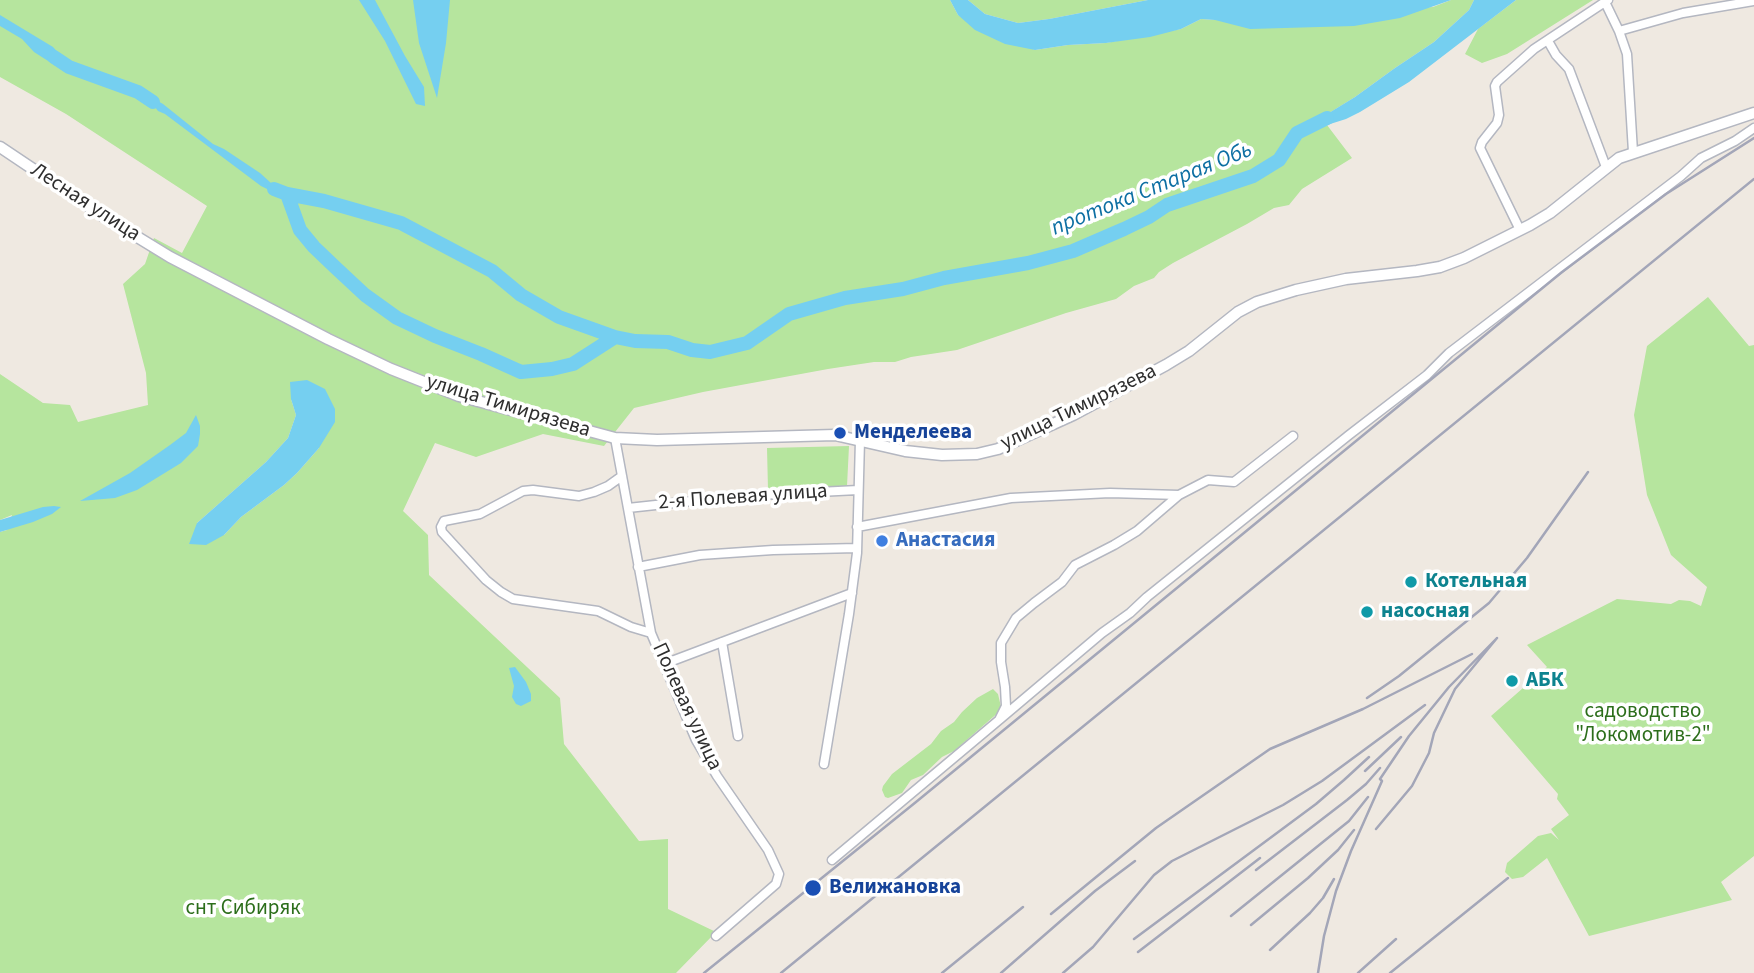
<!DOCTYPE html>
<html>
<head>
<meta charset="utf-8">
<style>
	body { margin:0 }
	canvas { display:block; background:#efe9e1 }
</style>
</head>
<body>
<canvas width="1754" height="973"></canvas>
<script>
const context = document.querySelector('canvas').getContext('2d');
context.lineJoin = 'round';
function fillPath(path, color) {
  context.fillStyle = color;
  context.fill(path, 'evenodd');
}
function poly(rows) {
  const path = new Path2D();
  for (const r of rows) {
    path.moveTo(r[0], r[1]);
    for (let i = 2; i < r.length; i += 2) path.lineTo(r[i], r[i + 1]);
  }
  return path;
}
function stroke(path, color, width, dash) {
  context.strokeStyle = color;
  context.lineWidth = width;
  context.lineCap = dash ? 'butt' : 'round';
  context.setLineDash(dash || []);
  context.stroke(path);
}
function drawText(font, color, halo, rows, align = 'center') {
  context.font = font + ' "Source Sans 3",sans-serif';
  context.lineWidth = 7;
  context.setLineDash([]);
  context.textBaseline = 'middle';
  context.strokeStyle = halo;
  context.fillStyle = color;
  for (const [text, x, y, turn = 0] of rows) {
    context.save();
    context.translate(x, y);
    context.rotate((+turn || 0) * Math.PI / 180);
    context.textAlign = isNaN(turn) ? turn : align;
    if (halo) context.strokeText(text, 0, 0);
    context.fillText(text, 0, 0);
    context.restore();
  }
}
fillPath(poly([
	[0,0,950,0,958,15,1035,50,1068,45,1106,43,1181,29,1201,19,1215,20,1433,7,1451,0,1474,0,1469,10,1434,42,1395,68,1355,97,1308,126,1327,125,1352,158,1302,189,1289,205,1274,208,1247,224,1173,263,1159,272,1154,278,1134,286,1116,299,1066,313,957,350,911,357,895,362,874,362,828,369,703,392,634,408,604,446,543,434,476,457,435,443,403,511,428,535,429,575,560,698,564,744,639,841,668,839,668,909,716,932,676,973,0,973,0,532,7,530,12,515,0,520,0,374,43,403,70,405,78,422,148,405,146,373,123,284,145,264,154,238,182,253,207,206,66,114,0,77],
	[291,399,319,448,297,473,284,485,241,517,224,535,197,523,266,462,288,438,296,415],
	[968,0,1148,0,1049,19,1018,23,985,14],
	[1516,0,1593,0,1507,54,1482,63,1465,54,1478,29],
	[1708,297,1749,346,1754,345,1754,856,1721,882,1732,900,1589,936,1547,858,1523,877,1512,879,1505,872,1507,863,1538,836,1551,833,1559,840,1551,829,1569,815,1557,799,1558,794,1491,716,1547,667,1527,645,1617,599,1671,604,1679,600,1690,601,1701,606,1707,587,1671,555,1647,495,1634,415,1647,346],
	[849,446,847,486,768,490,767,448],
	[993,689,998,694,1001,707,1000,711,954,751,942,757,923,775,911,780,902,793,888,798,885,797,882,790,883,786,892,774,931,744,941,731,954,722,962,712,977,698]
]), '#b6e59e');
fillPath(poly([
	[359,0,375,0,405,56,424,87,425,106,416,104,385,41],
	[413,0,450,0,446,43,437,98,419,43],
	[950,0,968,0,985,14,1018,23,1049,19,1148,0,1451,0,1400,18,1354,26,1250,29,1215,20,1201,19,1181,29,1150,37,1106,43,1068,45,1035,50,1005,44,975,30,958,15],
	[1474,0,1516,0,1409,82,1360,112,1346,119,1327,125,1306,127,1355,97,1395,68,1434,42,1469,10],
	[0,15,53,47,63,58,69,67,56,66,34,52,22,39,0,26],
	[138,92,149,96,163,104,213,144,224,149,260,173,271,183,286,191,290,194,290,196,283,197,261,186,165,114,158,111,152,103],
	[307,380,325,389,335,409,335,422,319,448,297,473,284,485,241,517,224,535,206,545,189,544,197,523,266,462,288,438,296,415,291,399,290,382],
	[196,415,200,426,200,434,198,446,181,463,137,490,115,498,80,501,130,473,170,445,186,433],
	[54,506,61,507,52,514,33,522,0,532,0,520,43,507],
	[515,667,526,682,531,694,531,701,521,706,516,704,512,697,514,686,509,668]
]), '#75cff0');
stroke(poly([
	[54,57,69,67,138,92,153,102],
	[274,189,287,194,324,201,401,223,492,271,521,295,559,317,615,337,635,341,668,342,692,350,710,352,747,343,789,314,845,298,903,289,944,278,1028,263,1073,251,1124,229,1149,217,1167,205,1253,176,1279,160,1297,133,1327,118],
	[287,194,300,230,314,247,336,268,365,295,397,318,435,336,481,354,521,372,552,369,573,364,615,337]
]), '#75cff0', 14);
const minor = poly([
	[1605,2,1619,31,1627,54,1633,152],
	[1619,31,1683,13,1754,1],
	[1548,41,1556,55,1569,69,1606,167],
	[1520,230,1480,148,1482,142,1497,123,1499,115,1495,86,1497,82,1534,49,1608,0],
	[615,438,651,633,696,740,717,776,768,850,779,874,776,884,716,936],
	[622,476,608,486,594,492,579,496,533,490,523,491,480,514,444,521,441,527,442,532,486,580,501,592,513,599,598,611,631,627,651,633],
	[628,508,739,496,858,490],
	[857,527,1011,498,1110,493,1179,495,1208,480,1234,482,1293,436],
	[638,567,700,555,773,550,857,548],
	[722,642,738,736],
	[664,664,852,593],
	[999,720,1102,633,1130,613,1147,597,1349,435,1427,375,1449,353,1681,176,1701,158,1735,141,1754,128],
	[824,764,849,614,857,553,860,440],
	[832,860,999,720,1006,706,1005,687,1001,662,1001,643,1016,618,1034,603,1062,582,1075,565,1114,545,1137,531,1179,495]
]);
const tertiary = poly([
	[0,147,103,216,170,257,328,339,391,369,459,396,615,438,657,440,835,435,905,451,942,455,977,454,998,449,1073,415,1166,365,1189,351,1238,312,1257,302,1296,290,1346,279,1417,271,1440,267,1464,258,1530,225,1550,213,1619,158,1754,113]
]);
stroke(minor, '#b4b7c1', 11);
stroke(tertiary, '#b4b7c1', 13);
stroke(minor, '#fff', 8);
stroke(tertiary, '#fff', 10);
stroke(poly([
	[1367,698,1399,676,1489,603,1527,558,1588,472],
	[1365,771,1401,737],
	[1256,870,1347,800,1366,784,1380,768],
	[1051,914,1156,828,1270,749,1363,709,1472,654],
	[1231,916,1349,821,1368,797],
	[1251,925,1308,878,1338,850,1354,830],
	[1134,939,1316,804,1344,780,1369,757],
	[1270,950,1310,913,1323,898,1334,879],
	[1138,952,1260,858],
	[704,973,916,802,1562,272,1666,194,1754,138],
	[781,973,1754,179],
	[942,973,1023,907],
	[1001,973,1095,891,1135,861],
	[1063,973,1093,947,1154,875,1172,861,1283,805,1322,781,1425,705],
	[1318,973,1324,936,1336,891,1351,851,1382,781,1380,779,1409,736,1449,687,1497,638,1455,689,1434,733,1429,753,1412,786,1376,829],
	[1358,973,1396,939],
	[1390,973,1508,878]
]), '#a3a6b8', 2.5);
for (const [x, y, r, color] of [
	[840,433,7,"#1a4fb4"],
	[882,541,7,"#3f7fe0"],
	[1411,582,7,"#0f9aa8"],
	[1367,612,7,"#0f9aa8"],
	[1512,681,7,"#0f9aa8"],
	[813,888,9,"#1a4fb4"]
]) {
  const dot = new Path2D();
  dot.arc(x, y, r, 0, 2 * Math.PI);
  context.fillStyle = color;
  context.fill(dot);
  stroke(dot, '#fff', 2.5);
}
drawText('21px', '#2e2e2e', '#fff', [
	["Лесная улица",85,203,33],
	["улица Тимирязева",508,407,17],
	["улица Тимирязева",1079,408,-26],
	["2-я Полевая улица",743,498,-4],
	["Полевая улица",686,707,65]
]);
drawText('bold 21px', '#164399', '#fff', [
	["Менделеева",854,433],
	["Велижановка",829,888]
], 'left');
drawText('bold 21px', '#366cbe', '#fff', [
	["Анастасия",896,541]
], 'left');
drawText('bold 21px', '#0d838f', '#fff', [
	["Котельная",1425,582],
	["насосная",1381,612],
	["АБК",1526,681]
], 'left');
drawText('21px', '#2c6e1b', '#fff', [
	["садоводство",1643,712],
	["\"Локомотив-2\"",1643,736],
	["снт Сибиряк",243,909]
]);
drawText('italic 23px', '#0d6fa3', '#fff', [
	["протока Старая Обь",1152,190,-22]
]);
</script>
</body>
</html>
